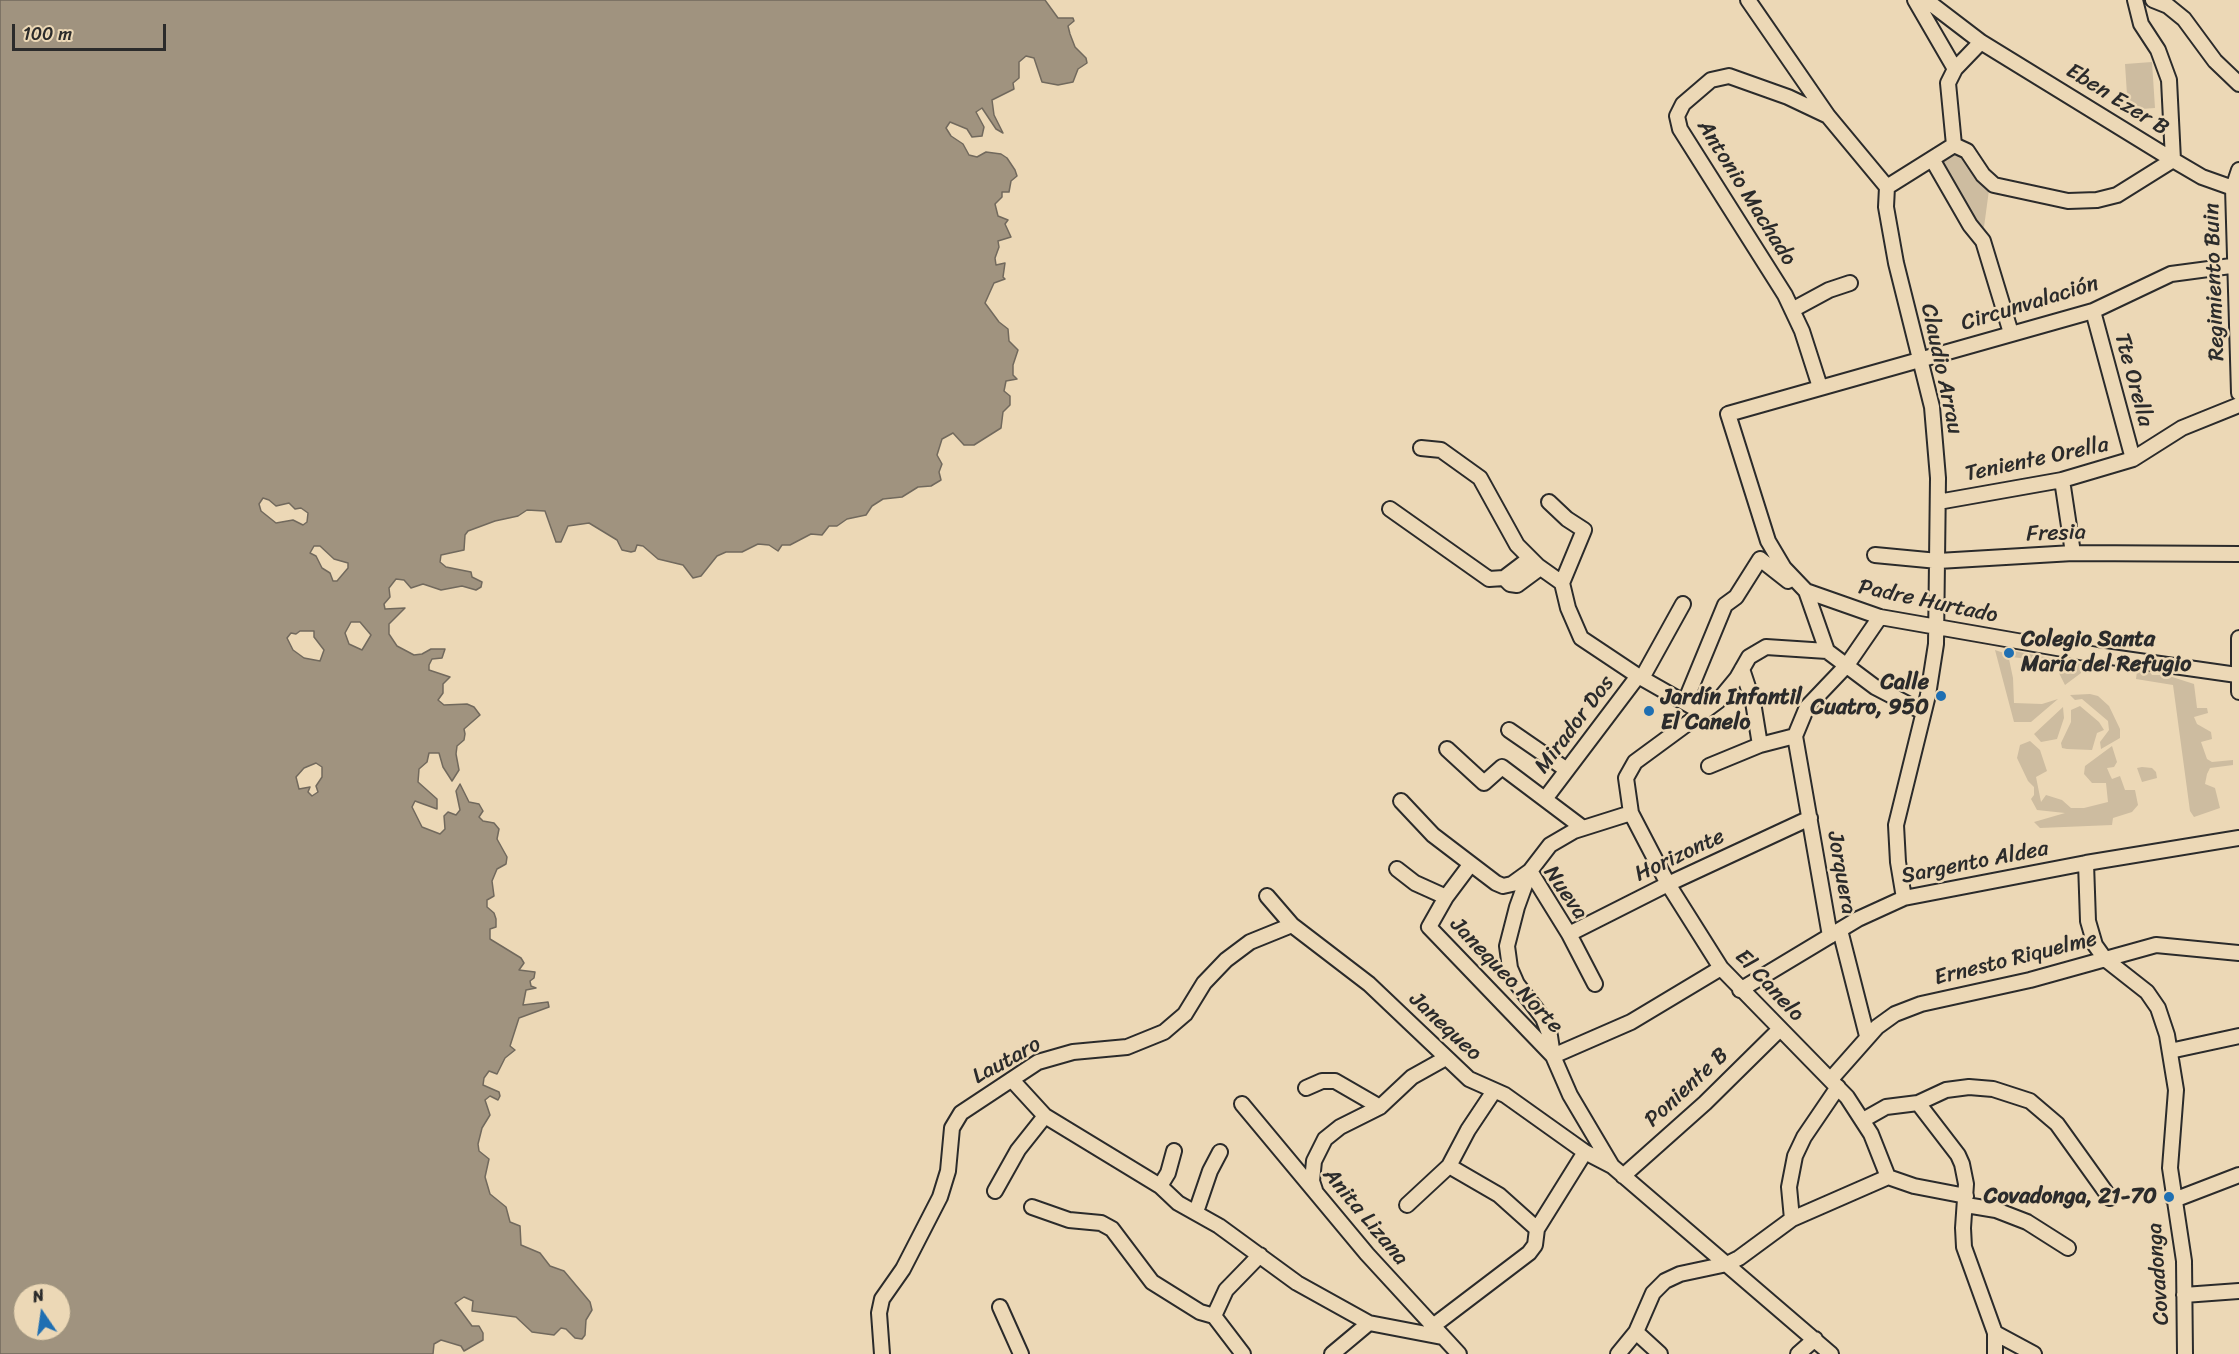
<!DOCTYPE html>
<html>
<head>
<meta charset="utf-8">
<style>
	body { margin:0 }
	#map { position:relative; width:2239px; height:1354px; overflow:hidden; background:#ecd8b6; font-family:Sriracha,sans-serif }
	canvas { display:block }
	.north { position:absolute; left:12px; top:1282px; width:60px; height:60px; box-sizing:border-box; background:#ecd8b6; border:2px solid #9f937e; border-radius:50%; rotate:347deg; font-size:16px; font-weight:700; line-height:24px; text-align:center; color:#2b2b2b }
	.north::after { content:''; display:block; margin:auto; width:21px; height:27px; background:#1f6fb2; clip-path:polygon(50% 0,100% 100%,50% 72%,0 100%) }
	.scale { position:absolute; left:12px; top:24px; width:154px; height:27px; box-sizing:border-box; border:3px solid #2b2b2b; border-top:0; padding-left:8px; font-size:18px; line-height:21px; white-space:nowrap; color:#2b2b2b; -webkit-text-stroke:4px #ecd8b6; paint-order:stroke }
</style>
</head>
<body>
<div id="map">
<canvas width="2239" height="1354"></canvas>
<div class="north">N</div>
<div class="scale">100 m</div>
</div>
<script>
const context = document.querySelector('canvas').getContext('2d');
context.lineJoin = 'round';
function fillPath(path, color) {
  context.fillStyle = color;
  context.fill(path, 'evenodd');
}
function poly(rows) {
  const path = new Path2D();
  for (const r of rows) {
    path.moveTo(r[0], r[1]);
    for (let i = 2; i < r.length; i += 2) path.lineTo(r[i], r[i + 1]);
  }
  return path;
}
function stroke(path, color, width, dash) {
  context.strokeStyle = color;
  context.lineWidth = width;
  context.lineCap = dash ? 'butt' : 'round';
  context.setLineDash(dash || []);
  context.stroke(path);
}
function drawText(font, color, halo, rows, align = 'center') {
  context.font = font + ' Sriracha,sans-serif';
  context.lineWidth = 5;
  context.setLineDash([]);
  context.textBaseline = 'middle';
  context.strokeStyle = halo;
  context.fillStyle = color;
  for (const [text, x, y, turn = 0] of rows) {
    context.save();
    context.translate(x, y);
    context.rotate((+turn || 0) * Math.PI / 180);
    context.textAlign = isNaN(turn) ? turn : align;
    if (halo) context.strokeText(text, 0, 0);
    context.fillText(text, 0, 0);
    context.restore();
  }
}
fillPath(poly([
	[2152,62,2155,108,2128,110,2125,64],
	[1957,151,1963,153,1981,183,1989,190,1984,227,1978,229,1937,164],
	[1995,650,2004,653,2009,659,2013,678,2014,703,2042,704,2058,699,2031,722,2014,722],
	[2014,651,2055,659,2044,667,2027,659,2012,657],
	[2072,659,2080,664,2081,673,2065,685,2059,673,2067,672],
	[2147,668,2152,675,2166,675,2194,684,2197,708,2207,708,2208,713,2194,717,2197,724,2211,732,2212,739,2201,742,2207,759,2212,762,2233,760,2233,765,2210,768,2207,774,2205,784,2215,788,2220,808,2194,817,2190,811,2173,685,2136,679,2137,671],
	[2090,694,2098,696,2109,706,2120,729,2120,738,2101,749,2100,742,2109,730,2108,721,2082,699,2075,700,2070,695],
	[2080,706,2099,722,2104,730,2097,733,2092,750,2067,749,2062,748,2061,743,2071,722,2071,710],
	[2063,707,2064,718,2057,739,2041,742,2034,734],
	[2030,741,2040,750,2047,771,2036,777,2041,802,2046,795,2062,800,2071,808,2084,808,2108,802,2106,783,2092,783,2084,774,2085,766,2112,746,2117,762,2114,767,2107,768,2110,775,2112,779,2120,776,2125,790,2135,790,2138,805,2132,812,2113,818,2112,825,2040,828,2034,822,2065,813,2037,810,2031,799,2034,795,2034,787,2028,781,2017,758,2020,745],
	[2142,767,2152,768,2156,772,2157,778,2142,782,2137,768]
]), '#cdbca0');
const water = poly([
	[0,0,1045,0,1058,18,1073,18,1074,21,1068,26,1070,34,1075,47,1086,58,1087,63,1078,69,1073,82,1058,85,1042,82,1034,58,1026,56,1019,62,1019,78,1013,83,1014,89,992,100,994,115,1003,133,996,129,982,108,976,112,984,127,982,136,972,137,967,129,950,122,946,128,951,136,963,144,969,155,977,157,986,152,1001,154,1007,158,1015,170,1017,176,1011,181,1009,192,1002,192,1002,197,995,204,998,216,1008,220,1005,224,1011,237,998,241,999,247,995,258,996,265,1005,263,1003,277,1005,279,994,283,985,303,999,322,1008,329,1009,341,1018,350,1013,365,1013,375,1017,379,1006,381,1004,391,1010,396,1010,405,1003,412,1001,428,974,445,964,445,953,433,942,439,937,455,942,464,939,472,941,480,931,486,918,487,902,497,883,499,872,506,866,515,847,519,837,526,829,526,822,535,811,534,790,545,782,545,778,551,769,545,758,544,742,552,726,552,717,556,701,576,693,578,683,565,658,559,643,546,637,545,635,551,631,552,622,550,617,540,589,523,568,526,561,542,556,542,545,511,527,510,518,516,495,521,468,531,465,535,464,550,441,555,440,562,446,567,471,572,472,577,482,582,481,587,476,590,462,586,441,590,423,584,411,588,404,580,396,579,389,588,390,597,384,604,385,609,405,608,389,624,389,634,397,646,414,655,422,654,431,649,445,649,442,658,432,659,429,665,429,670,450,677,443,684,443,693,438,700,444,705,467,704,474,707,480,715,464,729,465,734,464,740,457,746,456,754,459,770,452,781,443,767,439,753,429,753,427,762,419,769,418,782,437,799,437,809,415,801,412,807,422,827,440,834,445,829,444,816,448,812,456,815,460,810,456,791,460,784,469,802,479,804,483,811,479,817,483,821,494,823,499,829,497,839,507,857,506,864,497,869,492,881,494,896,487,900,487,907,494,913,496,919,496,927,490,929,490,939,521,958,524,963,519,970,535,972,534,978,530,981,531,986,536,988,526,990,523,1005,548,1002,549,1007,519,1018,510,1046,515,1050,505,1058,497,1074,489,1071,484,1078,483,1085,499,1092,500,1096,498,1100,490,1096,485,1100,490,1115,482,1128,478,1144,479,1151,489,1159,485,1177,490,1194,506,1207,510,1222,520,1226,521,1245,540,1253,550,1266,564,1271,590,1302,592,1310,586,1320,585,1335,582,1339,575,1338,566,1329,561,1328,554,1335,532,1332,516,1317,472,1311,473,1301,464,1297,455,1303,472,1326,479,1326,483,1333,483,1340,464,1351,461,1346,441,1340,434,1344,433,1354,0,1354,0,0],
	[263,498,269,500,276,506,289,503,295,509,301,508,308,513,307,522,303,525,293,520,276,523,261,511,259,504,263,498],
	[314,546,320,546,334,559,348,563,348,568,337,581,333,581,330,573,322,568,316,556,310,553,314,546],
	[351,622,360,622,371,635,362,650,349,644,345,633,351,622],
	[300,631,314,631,314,637,324,650,320,661,304,658,293,650,287,638,291,633,296,634,300,631],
	[316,763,322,767,322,777,316,786,318,792,312,796,308,792,310,787,299,789,296,777,304,768,316,763],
	[24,1294,60,1294,60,1330,24,1330,24,1294]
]);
fillPath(water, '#a0937f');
stroke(water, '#71695d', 1.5);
const minor = poly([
	[1748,0,1828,116,1887,187,1886,207,1896,263,1932,407,1938,478,1936,644,1928,695,1896,825,1898,862,1904,898],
	[1915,0,1955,69,1948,83,1954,145],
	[1926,0,1981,42,2173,160,2202,177,2233,188],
	[2153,0,2168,6,2184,19,2215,61,2239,84],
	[1955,69,1981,42],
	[1954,145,1967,151,1983,175,1994,185,2068,201,2097,200,2117,195,2173,160,2169,80,2158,50,2141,24,2135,0],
	[1932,159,1970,225,1983,241,2011,333],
	[2239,170,2233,188,2239,393],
	[1887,187,1954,145],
	[1792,310,1829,290,1850,283],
	[2093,311,2133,459],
	[1820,387,1802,331,1785,295,1680,129,1677,116,1683,104,1711,80,1729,76,1788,97,1826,115],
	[1421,448,1441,450,1480,478,1517,545,1538,566,1562,583],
	[2062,480,2073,553],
	[1549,502,1567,519,1584,530,1562,583,1568,608,1581,638,1638,676,1703,713],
	[1938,502,2062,480,2133,459,2182,428,2239,405],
	[1390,509,1489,579,1504,578,1529,559],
	[1875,555,1938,561,2073,553,2239,554],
	[1504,578,1510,584,1517,585,1540,568],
	[1806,591,1827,651],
	[2239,638,2239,692],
	[1742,669,1753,702,1760,745],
	[2237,675,2097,655,1880,617,1806,591,1784,568,1768,541,1728,414,2093,311,2171,274,2239,265],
	[1642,678,1683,604],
	[1685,702,1725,605,1736,597,1760,559,1788,581],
	[1509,730,1567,770],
	[1447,749,1484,783,1502,767,1583,828],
	[1709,766,1760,745,1795,736],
	[1545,799,1638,676],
	[1401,801,1433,835,1496,883,1503,886,1512,884,1530,871],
	[2086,863,2088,921,2095,945,2105,959,2147,992,2158,1008,2167,1035,2176,1090,2170,1168,2184,1261,2185,1354],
	[1470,865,1446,897,1429,927,1553,1056,1570,1095,1612,1166,1831,1354],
	[1397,869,1415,883,1446,897],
	[1530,871,1569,934,1595,984],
	[1267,896,1292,925,1369,984,1469,1079,1505,1095,1585,1152,1612,1166],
	[1840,930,1867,1036],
	[1569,934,1668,884,1810,818],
	[1830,936,1795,736,1807,707,1847,665,1880,617],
	[1740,990,1858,919,1904,898,2086,863,2239,838],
	[2170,1051,2239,1036],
	[1553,1056,1550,1036,1543,1018,1517,984,1510,968,1507,946,1517,907,1530,871,1550,845,1574,831,1631,813],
	[1553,1056,1631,1022,1721,968],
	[1831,1079,1877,1027,1895,1014,1921,1004,2030,980,2156,945,2239,953],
	[1012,1080,1045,1116,1160,1186,1178,1203,1219,1226,1297,1283,1369,1323,1442,1337],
	[1306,1088,1322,1081,1335,1081,1380,1107],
	[1918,1103,1958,1155,1962,1164,1966,1184,1963,1228,1964,1247,1995,1333,1995,1354],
	[1918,1103,1946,1090,1969,1087,1993,1089,2030,1101,2057,1124,2110,1198],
	[1242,1104,1367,1254,1459,1354],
	[1863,1120,1886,1107,1918,1103],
	[1449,1166,1499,1195,1537,1229],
	[1623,1176,1705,1103,1779,1030],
	[1888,1177,1871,1134,1847,1097,1721,968,1668,884,1631,813,1626,778,1635,762,1718,701,1737,678,1749,657,1766,647,1827,651,1875,687,1923,712],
	[1160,1186,1168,1173,1174,1151],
	[1315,1190,1312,1181,1314,1161,1325,1139,1340,1127,1380,1107,1412,1077,1446,1058],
	[995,1191,1018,1150,1045,1116],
	[2174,1200,2239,1175],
	[1407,1205,1449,1166,1468,1130,1494,1091],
	[1966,1205,1996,1210,2027,1222,2068,1248],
	[1032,1207,1069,1220,1101,1223,1112,1229,1152,1282,1200,1312,1214,1316,1243,1354],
	[1196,1212,1210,1171,1220,1152],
	[1792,1219,1789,1187,1795,1156,1804,1137,1838,1087],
	[2184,1295,2239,1291],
	[1000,1307,1021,1354],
	[1214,1316,1226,1290,1260,1255],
	[1433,1326,1529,1253,1535,1245,1537,1229,1585,1152],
	[1636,1332,1660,1354],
	[1995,1333,2034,1354],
	[882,1354,879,1313,882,1299,903,1269,940,1197,948,1171,952,1128,961,1113,1038,1062,1073,1052,1127,1047,1164,1032,1185,1014,1204,983,1226,960,1250,942,1292,925],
	[1332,1354,1369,1323],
	[1618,1354,1636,1332,1653,1293,1665,1281,1680,1274,1727,1264,1739,1258,1792,1219,1888,1177,1914,1186,1966,1196],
	[1798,1354,1815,1339]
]);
stroke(minor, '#2b2b2b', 18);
stroke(minor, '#ecd8b6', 14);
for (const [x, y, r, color] of [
	[2009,653,6,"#1f6fb2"],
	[1941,696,6,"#1f6fb2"],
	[1649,711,6,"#1f6fb2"],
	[2169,1197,6,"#1f6fb2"]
]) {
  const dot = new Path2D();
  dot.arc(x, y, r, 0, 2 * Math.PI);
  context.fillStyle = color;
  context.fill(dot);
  stroke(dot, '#ecd8b6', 2);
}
drawText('22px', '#2b2b2b', '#ecd8b6', [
	["Eben Ezer B",2117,100,32],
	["Antonio Machado",1746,193,58],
	["Regimiento Buin",2215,282,-92],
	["Circunvalación",2030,304,-17],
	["Claudio Arrau",1941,369,78],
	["Tte Orella",2133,380,75],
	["Teniente Orella",2037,460,-12],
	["Fresia",2056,534,-2],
	["Padre Hurtado",1928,602,12],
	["Mirador Dos",1575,725,-53],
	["Horizonte",1680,856,-25],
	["Sargento Aldea",1975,863,-11],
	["Jorquera",1841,873,80],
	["Nueva",1565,893,55],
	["Ernesto Riquelme",2016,959,-14],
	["Janequeo Norte",1506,976,46],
	["El Canelo",1769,986,47],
	["Janequeo",1445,1027,43],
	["Lautaro",1007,1061,-29],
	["Poniente B",1687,1088,-43],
	["Anita Lizana",1365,1217,50],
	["Covadonga",2159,1274,-94]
]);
drawText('bold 22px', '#2b2b2b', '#ecd8b6', [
	["Colegio Santa",2021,640],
	["María del Refugio",2021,665],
	["Calle",1929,683,"right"],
	["Cuatro, 950",1929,708,"right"],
	["Jardín Infantil",1661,698],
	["El Canelo",1661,723],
	["Covadonga, 21-70",2157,1197,"right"]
], 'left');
</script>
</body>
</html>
